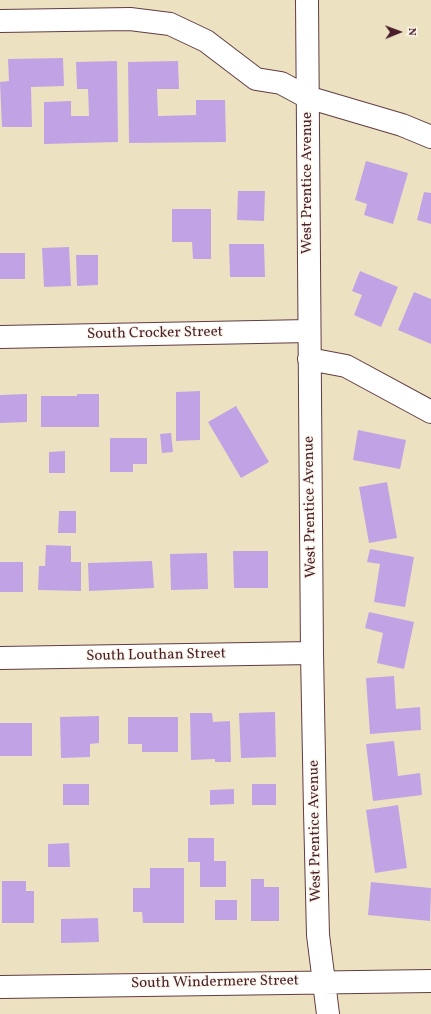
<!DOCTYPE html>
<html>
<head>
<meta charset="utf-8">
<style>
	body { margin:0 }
	#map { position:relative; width:431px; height:1014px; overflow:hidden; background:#ece2c1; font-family:Vollkorn,serif }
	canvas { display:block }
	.north { position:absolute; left:379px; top:12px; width:40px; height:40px; -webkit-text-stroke:3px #fbf7ec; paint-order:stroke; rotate:89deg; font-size:11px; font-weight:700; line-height:16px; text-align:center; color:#4a1f2b }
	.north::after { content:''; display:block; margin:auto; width:14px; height:18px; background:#4a1f2b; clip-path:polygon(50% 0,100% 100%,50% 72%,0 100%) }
</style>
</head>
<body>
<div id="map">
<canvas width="431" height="1014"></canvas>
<div class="north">N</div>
</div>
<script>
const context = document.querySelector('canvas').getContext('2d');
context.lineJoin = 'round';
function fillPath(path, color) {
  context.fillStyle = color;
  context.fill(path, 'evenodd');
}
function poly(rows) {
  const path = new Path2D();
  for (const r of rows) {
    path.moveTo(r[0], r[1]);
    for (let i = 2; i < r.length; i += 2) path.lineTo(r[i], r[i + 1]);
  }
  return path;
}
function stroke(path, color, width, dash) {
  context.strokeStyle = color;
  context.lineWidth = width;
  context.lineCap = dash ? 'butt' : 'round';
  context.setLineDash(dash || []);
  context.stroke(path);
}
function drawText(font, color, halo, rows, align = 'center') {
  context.font = font + ' Vollkorn,serif';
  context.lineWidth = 3;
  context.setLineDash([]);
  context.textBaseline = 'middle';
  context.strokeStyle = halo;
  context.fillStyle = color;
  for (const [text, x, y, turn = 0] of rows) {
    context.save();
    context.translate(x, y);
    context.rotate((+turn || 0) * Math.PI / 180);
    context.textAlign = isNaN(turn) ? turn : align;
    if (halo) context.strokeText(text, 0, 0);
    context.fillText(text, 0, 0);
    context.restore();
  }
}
fillPath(poly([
	[63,58,64,86,31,87,32,127,2,127,0,82,9,81,8,59],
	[117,61,118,142,44,144,44,102,71,101,71,116,89,116,88,89,77,89,76,62],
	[178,61,179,89,157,89,158,116,196,115,196,100,225,100,226,142,129,143,128,62],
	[366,161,408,173,393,224,364,215,367,204,355,200],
	[238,191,265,191,264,221,237,220],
	[424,192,431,193,431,224,417,220],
	[172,209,211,209,211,259,193,259,192,242,172,242],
	[229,244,264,244,265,277,230,277],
	[69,247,71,286,44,287,42,248],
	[0,253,25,253,25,279,0,279],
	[76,255,98,255,98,285,77,286],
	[360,271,398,287,381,327,354,315,362,295,352,291],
	[414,292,431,299,431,344,398,330],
	[200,391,200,440,176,441,176,392],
	[27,394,27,422,0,423,0,395],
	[77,394,99,394,99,427,41,427,41,396,77,396],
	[236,406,269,462,241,478,208,422],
	[358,430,406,440,400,469,353,460],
	[171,433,173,452,162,453,160,434],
	[110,438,147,438,147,464,133,464,133,472,110,472],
	[65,451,65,473,49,473,49,452],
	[387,482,397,538,369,543,359,487],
	[59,511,76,511,76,533,58,533],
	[46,545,71,546,71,562,81,562,81,591,38,590,39,566,45,566],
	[370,549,414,557,405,607,374,602,380,564,367,562],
	[233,551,268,551,268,588,234,588],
	[207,553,208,589,171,590,170,554],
	[152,561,154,588,89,591,88,563],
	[0,562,23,562,23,592,0,592],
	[369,612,414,622,404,669,377,663,383,633,365,628],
	[394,676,396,709,420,707,421,730,370,734,366,678],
	[275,712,276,757,241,758,239,713],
	[190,713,212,713,213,722,230,721,231,762,215,762,215,759,191,760],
	[99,716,99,743,90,744,90,757,61,758,60,717],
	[128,717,178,717,178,752,142,752,142,744,128,744],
	[0,723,32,723,32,756,0,756],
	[394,741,398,776,420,773,422,795,373,801,366,744],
	[63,784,89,784,89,805,63,805],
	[252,784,276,784,276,805,252,805],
	[234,789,234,804,210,805,210,790],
	[398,805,407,868,375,873,366,810],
	[188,838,214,838,214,861,226,861,226,887,200,887,200,862,188,862],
	[69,843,70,867,48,867,48,844],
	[150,868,184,868,184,923,143,923,142,912,133,912,133,888,150,888],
	[251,879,264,879,264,887,279,887,279,921,251,921],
	[2,881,26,881,26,891,34,891,34,923,2,923],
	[371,882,431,888,430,921,368,915],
	[215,900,237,900,237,920,215,920],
	[98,918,99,942,61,943,61,919]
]), '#c1a3e5');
const minor = poly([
	[307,0,312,653,315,811,318,935,328,1014],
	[0,21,130,19,170,24,206,41,256,79,281,83,307,97,402,125,431,137],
	[0,337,309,331],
	[309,359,346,366,431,412],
	[0,658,312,653],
	[0,987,431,981]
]);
stroke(minor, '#623c42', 24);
stroke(minor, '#fff', 22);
drawText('15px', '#4a1f2b', '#fbf7ec', [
	["West Prentice Avenue",308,183,-90],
	["South Crocker Street",155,334,-1],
	["West Prentice Avenue",311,507,-91],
	["South Louthan Street",156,656,-1],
	["West Prentice Avenue",316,831,-91],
	["South Windermere Street",215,983,-1]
]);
</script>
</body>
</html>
